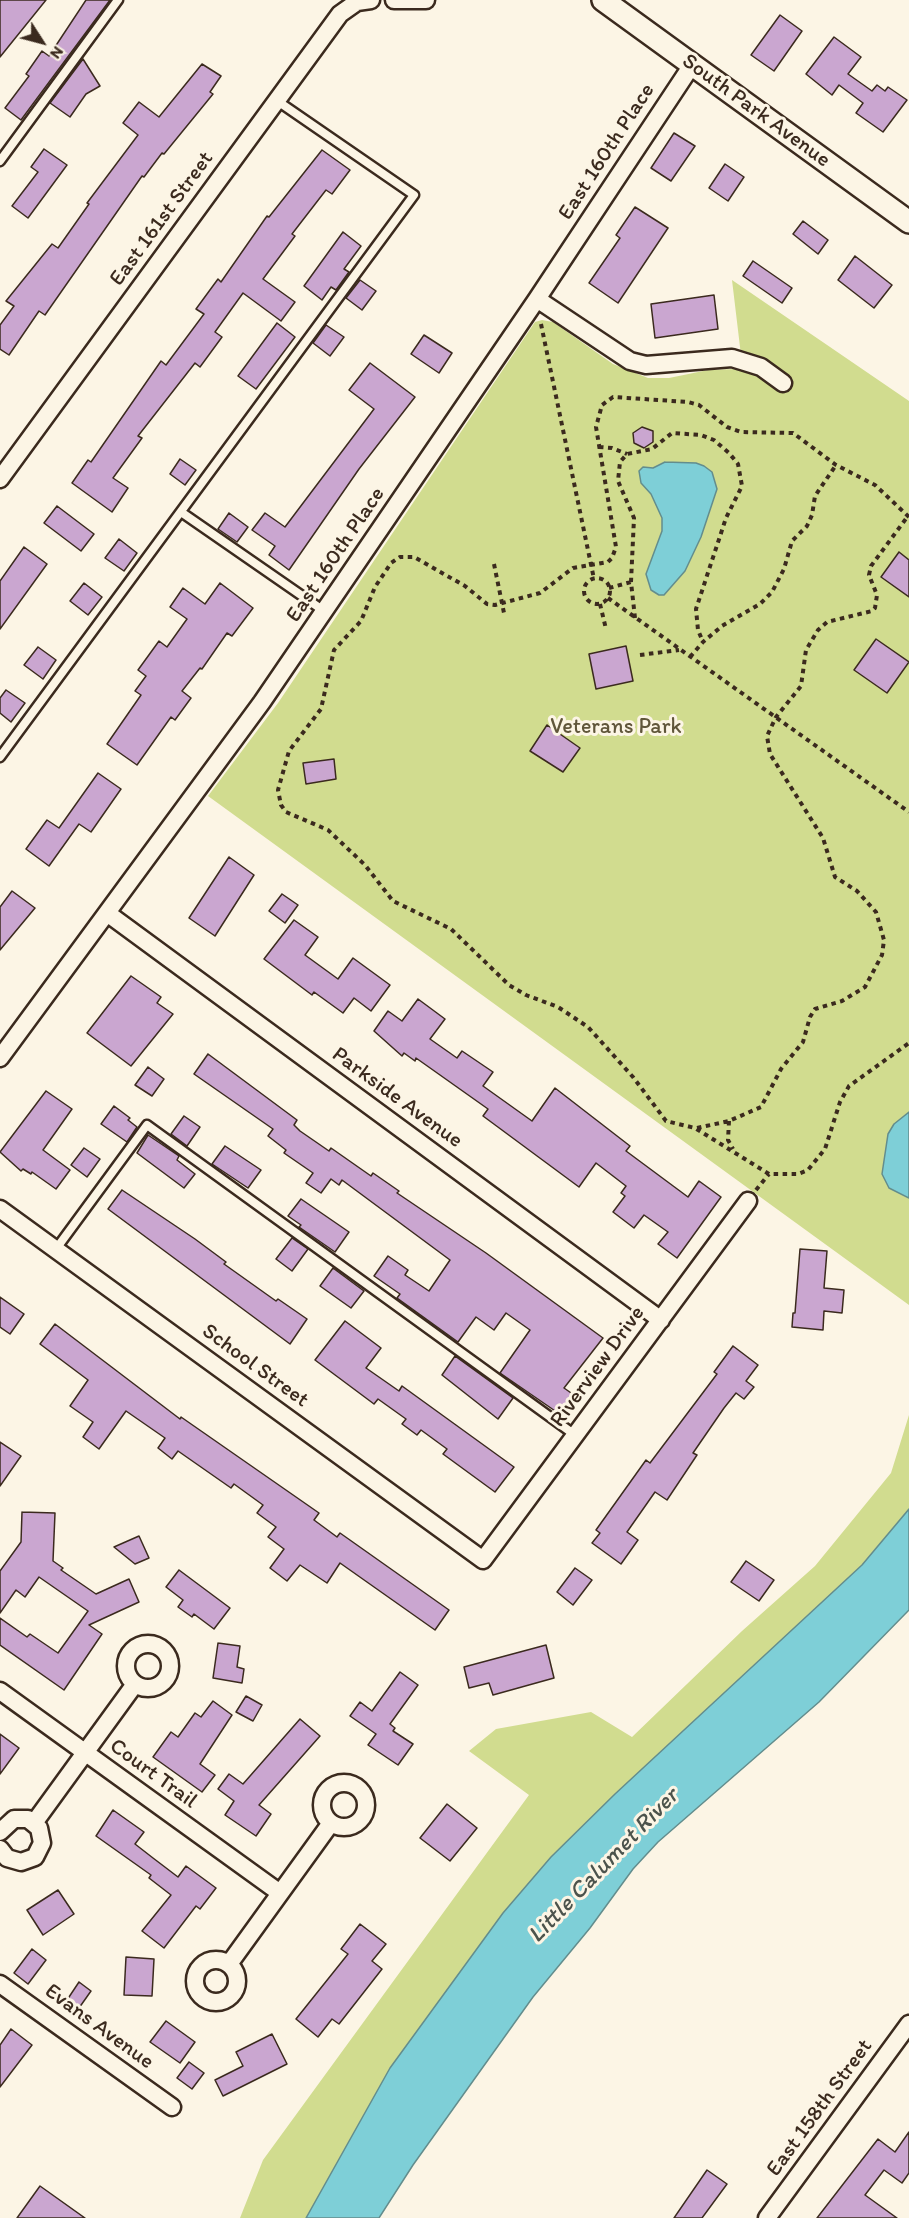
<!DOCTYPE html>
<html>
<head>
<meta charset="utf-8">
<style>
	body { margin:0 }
	#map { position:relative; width:909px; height:2218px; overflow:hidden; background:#fcf5e5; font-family:Itim,sans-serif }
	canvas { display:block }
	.north { position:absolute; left:12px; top:12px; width:60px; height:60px; -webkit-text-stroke:4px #fcf5e5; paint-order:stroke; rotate:126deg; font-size:16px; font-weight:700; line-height:24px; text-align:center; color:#3b2a1e }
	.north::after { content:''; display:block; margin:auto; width:21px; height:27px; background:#3b2a1e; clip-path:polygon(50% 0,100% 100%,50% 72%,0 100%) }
</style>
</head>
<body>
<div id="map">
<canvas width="909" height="2218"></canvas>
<div class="north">N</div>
</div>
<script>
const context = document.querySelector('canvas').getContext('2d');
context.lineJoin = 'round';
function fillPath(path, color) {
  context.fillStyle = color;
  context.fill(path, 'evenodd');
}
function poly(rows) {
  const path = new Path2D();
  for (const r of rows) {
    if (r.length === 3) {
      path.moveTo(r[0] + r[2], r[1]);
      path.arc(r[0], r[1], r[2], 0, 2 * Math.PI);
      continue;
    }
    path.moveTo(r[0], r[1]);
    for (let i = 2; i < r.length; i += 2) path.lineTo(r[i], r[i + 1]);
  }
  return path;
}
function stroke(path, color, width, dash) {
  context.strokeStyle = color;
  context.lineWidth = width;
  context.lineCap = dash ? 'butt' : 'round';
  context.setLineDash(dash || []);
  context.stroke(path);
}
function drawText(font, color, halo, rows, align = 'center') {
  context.font = font + ' Itim,sans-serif';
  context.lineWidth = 6;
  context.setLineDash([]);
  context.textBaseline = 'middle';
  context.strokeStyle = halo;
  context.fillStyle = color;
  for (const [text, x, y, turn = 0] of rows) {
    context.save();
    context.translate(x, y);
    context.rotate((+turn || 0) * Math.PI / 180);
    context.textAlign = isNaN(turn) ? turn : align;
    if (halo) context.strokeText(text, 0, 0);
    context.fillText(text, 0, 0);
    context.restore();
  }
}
fillPath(poly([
	[732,280,909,401,909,1305,208,796,278,703,535,322,542,320,553,322,613,364,648,378,669,378,708,370,735,369,743,372],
	[909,1415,909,1509,862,1565,615,1794,551,1857,503,1913,390,2068,306,2218,240,2218,263,2160,529,1795,469,1751,496,1729,591,1712,632,1737,742,1631,815,1566,891,1473]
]), '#d1dc8f');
const water = poly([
	[665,462,696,463,704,466,712,472,717,489,701,537,685,571,664,595,659,595,651,590,646,574,662,531,662,518,651,494,641,483,639,471,643,467,653,468,665,462],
	[909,1112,909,1198,889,1188,882,1174,888,1134,894,1124,909,1112],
	[909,1509,909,1610,819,1702,658,1842,633,1869,590,1928,533,1997,413,2165,379,2218,306,2218,390,2068,503,1913,551,1857,615,1794,862,1565,909,1509]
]);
fillPath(water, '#7ecfd7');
stroke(water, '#638d8d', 1.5);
const building = poly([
	[0,0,46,0,0,57,0,0],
	[86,0,110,0,21,120,5,108,29,76,26,74,42,51,49,56,86,0],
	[780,15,802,31,774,71,751,55,780,15],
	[834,37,861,57,848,74,872,91,877,85,885,91,888,87,907,100,883,132,856,113,863,103,839,85,832,95,806,74,834,37],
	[83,59,100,86,86,94,70,117,50,103,83,59],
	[202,64,221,76,210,92,213,94,164,154,162,153,144,177,142,176,45,315,39,311,9,355,0,349,0,325,14,306,6,301,52,244,58,248,89,204,87,203,138,135,123,123,139,102,159,117,202,64],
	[674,133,695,146,671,181,651,168,674,133],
	[44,149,67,165,28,218,12,206,38,172,31,167,44,149],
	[322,150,350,170,332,194,326,190,292,234,295,236,263,279,295,302,281,321,243,293,215,332,222,337,200,367,195,363,138,436,142,438,113,478,128,488,112,512,72,483,88,460,91,462,161,361,166,365,204,314,196,309,218,279,221,282,267,216,269,217,322,150],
	[725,164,744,177,728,201,709,188,725,164],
	[635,207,668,228,618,303,589,283,620,238,616,235,635,207],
	[803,221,828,240,818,254,793,234,803,221],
	[343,232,361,246,344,269,349,272,336,290,331,287,322,300,304,286,343,232],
	[855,256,892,285,874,308,838,280,855,256],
	[753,261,792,288,782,303,743,276,753,261],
	[360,280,376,291,362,310,346,298,360,280],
	[714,295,718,329,655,338,651,304,714,295],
	[277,323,295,337,256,389,238,376,277,323],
	[326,325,344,337,330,356,313,343,326,325],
	[424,335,452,353,439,373,411,354,424,335],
	[370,363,415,397,359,469,289,570,269,555,275,546,252,530,265,513,285,527,374,409,349,390,370,363],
	[642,427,653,431,653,442,644,448,634,443,633,433,642,427],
	[180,459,196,470,185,485,170,474,180,459],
	[57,506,94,534,81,551,44,523,57,506],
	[229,513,248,527,237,542,218,529,229,513],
	[119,539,137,553,124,571,105,558,119,539],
	[24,547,47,564,0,629,0,581,24,547],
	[899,552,909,560,909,597,881,577,899,552],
	[84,583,102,597,88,615,70,601,84,583],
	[220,583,253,608,232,636,227,633,202,669,200,668,182,691,191,698,175,720,171,717,137,765,107,744,141,695,135,691,146,676,138,670,159,641,167,647,187,619,170,607,183,588,205,604,220,583],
	[876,639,909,662,887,693,854,670,876,639],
	[626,646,633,681,596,689,589,654,626,646],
	[38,647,56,660,43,679,24,665,38,647],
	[6,690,25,703,11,722,0,713,0,698,6,690],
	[547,725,580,748,563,772,530,751,547,725],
	[334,759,336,779,306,784,303,763,334,759],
	[98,773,121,789,91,832,79,824,49,866,26,849,47,820,59,828,98,773],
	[229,857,254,875,215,936,189,918,229,857],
	[12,891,35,908,0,950,0,907,12,891],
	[282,894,298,905,285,923,269,911,282,894],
	[294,920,318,937,305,955,338,979,353,958,390,985,371,1011,354,998,343,1013,314,992,312,995,264,959,294,920],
	[131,976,161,997,157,1003,173,1014,131,1066,87,1033,131,976],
	[418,999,445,1019,430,1039,457,1058,462,1051,493,1072,483,1086,532,1121,555,1088,630,1146,626,1151,688,1197,699,1181,721,1197,677,1258,658,1244,668,1232,644,1215,634,1228,613,1212,625,1196,621,1193,626,1186,596,1163,579,1187,483,1116,488,1109,416,1058,415,1061,404,1053,402,1056,374,1031,388,1011,402,1021,418,999],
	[208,1054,297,1120,294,1125,300,1131,329,1151,331,1148,371,1176,373,1173,399,1191,397,1193,486,1253,603,1338,564,1388,574,1395,561,1415,500,1373,530,1330,506,1313,494,1330,476,1317,458,1342,397,1298,400,1294,374,1276,388,1256,408,1270,405,1275,429,1291,450,1260,342,1180,339,1185,331,1179,321,1193,306,1183,313,1173,284,1153,286,1150,268,1136,273,1129,194,1074,208,1054],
	[148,1067,164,1079,152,1096,135,1085,148,1067],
	[46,1091,72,1109,43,1150,70,1170,56,1189,32,1172,31,1174,23,1169,21,1171,0,1152,46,1091],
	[114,1106,130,1118,128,1120,137,1127,127,1142,101,1124,114,1106],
	[184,1116,200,1127,187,1146,171,1134,184,1116],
	[148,1135,179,1156,177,1160,195,1174,184,1188,137,1153,148,1135],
	[225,1146,261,1170,248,1188,212,1164,225,1146],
	[84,1148,100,1159,87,1177,71,1165,84,1148],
	[122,1190,195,1239,226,1262,224,1264,276,1301,278,1299,307,1319,290,1344,108,1209,122,1190],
	[301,1199,349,1232,335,1252,299,1227,301,1225,288,1216,301,1199],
	[292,1238,308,1249,292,1271,276,1259,292,1238],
	[800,1249,827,1251,824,1288,844,1290,842,1313,824,1311,823,1330,792,1327,793,1313,795,1313,800,1249],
	[333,1268,364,1291,351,1308,320,1286,333,1268],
	[0,1297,24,1314,10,1334,0,1327,0,1297],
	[345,1321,381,1348,366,1368,399,1391,402,1386,514,1467,495,1492,443,1454,447,1449,421,1430,417,1435,402,1424,406,1419,378,1399,374,1404,315,1360,345,1321],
	[55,1324,180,1419,181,1417,319,1513,314,1520,337,1537,340,1533,449,1610,435,1630,340,1563,327,1583,300,1565,287,1581,270,1568,284,1549,268,1537,276,1527,257,1513,263,1505,234,1484,231,1488,178,1451,172,1459,158,1448,165,1438,126,1411,99,1449,83,1437,93,1422,70,1406,88,1380,40,1344,55,1324],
	[733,1346,758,1365,746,1381,754,1387,744,1399,736,1393,724,1408,693,1453,697,1455,667,1500,655,1492,627,1532,638,1540,621,1564,592,1543,600,1533,596,1530,646,1460,650,1463,717,1374,714,1372,733,1346],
	[455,1356,513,1398,498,1419,442,1375,455,1356],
	[0,1442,21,1456,0,1486,0,1442],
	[22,1512,55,1513,53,1561,63,1568,61,1570,96,1594,129,1579,139,1602,89,1625,102,1634,64,1690,0,1645,0,1618,27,1637,30,1634,58,1653,88,1611,39,1577,25,1597,16,1590,0,1613,0,1571,21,1542,22,1512],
	[139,1536,149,1558,135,1564,114,1547,139,1536],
	[746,1561,774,1580,759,1601,731,1582,746,1561],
	[575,1568,592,1580,573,1605,557,1592,575,1568],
	[179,1570,230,1608,214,1629,194,1614,192,1617,178,1607,183,1600,166,1587,179,1570],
	[218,1643,240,1646,237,1667,244,1669,242,1683,213,1678,218,1643],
	[546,1645,554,1678,493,1695,489,1683,469,1688,464,1667,546,1645],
	[400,1672,418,1685,390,1724,395,1728,393,1731,413,1744,398,1765,368,1745,376,1734,350,1716,360,1702,372,1711,400,1672],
	[246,1696,262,1705,253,1721,236,1712,246,1696],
	[213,1701,232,1715,200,1764,215,1775,202,1792,153,1757,171,1732,178,1737,195,1713,201,1717,213,1701],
	[300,1719,320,1736,259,1805,271,1814,256,1836,225,1815,234,1801,218,1789,229,1774,243,1784,300,1719],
	[0,1734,19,1748,0,1774,0,1734],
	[447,1804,477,1828,450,1861,420,1838,447,1804],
	[113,1810,144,1832,135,1844,153,1858,178,1877,186,1866,216,1888,200,1909,196,1906,164,1948,142,1931,171,1895,149,1878,151,1875,96,1836,113,1810],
	[58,1890,74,1914,43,1935,27,1910,58,1890],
	[360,1924,386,1944,372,1961,382,1969,339,2024,332,2019,318,2037,296,2019,348,1954,341,1949,360,1924],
	[32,1949,46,1960,28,1984,14,1973,32,1949],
	[126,1957,154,1959,152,1996,124,1995,126,1957],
	[79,1982,91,1991,79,2008,67,2000,79,1982],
	[166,2021,195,2042,180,2063,150,2042,166,2021],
	[11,2029,32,2045,0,2087,0,2045,11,2029],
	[272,2034,287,2064,223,2096,215,2080,243,2066,236,2052,272,2034],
	[189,2062,204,2073,192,2089,177,2078,189,2062],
	[909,2132,909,2173,902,2183,884,2170,865,2195,897,2218,817,2218,878,2139,895,2152,909,2132],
	[707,2170,727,2184,702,2218,674,2218,707,2170],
	[40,2186,85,2218,17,2218,40,2186]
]);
fillPath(building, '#caa6d0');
stroke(building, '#3b2a1e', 1.5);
const service = poly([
	[0,161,118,0],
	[181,512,324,611],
	[0,757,414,195,276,100],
	[56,1249,147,1125,575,1435]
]);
const minor = poly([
	[394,0,426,0],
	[537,299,630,361,646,365,732,358,761,367,783,383],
	[0,479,340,14,357,2,371,0],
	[107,913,661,1320],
	[0,1058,262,702,537,299,692,65],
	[0,1209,483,1560,748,1201],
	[148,1666,22],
	[0,1691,280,1893],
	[344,1805,22],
	[34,1823,135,1684],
	[0,1832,14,1819,28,1819,39,1828,42,1843,35,1857,21,1862,7,1858,0,1849],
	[216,1981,21],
	[229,1964,331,1823],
	[0,1984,172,2107],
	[767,2218,909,2024]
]);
const tertiary = poly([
	[603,0,909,222]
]);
stroke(service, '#3b2a1e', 13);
stroke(minor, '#3b2a1e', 21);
stroke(tertiary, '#3b2a1e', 26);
stroke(poly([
	[541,324,594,579],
	[599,447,612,448,627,454],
	[909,517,875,485,836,465,793,433,741,432,727,427,699,405,688,402,613,397,602,405,596,427,616,547,612,558,608,562,573,568,540,593,495,605,487,604,465,586,414,557,400,557,391,563,375,587,361,621,334,650,321,709,289,751,278,790,281,805,286,812,328,830,365,865,393,901,451,929,509,985,526,995,558,1007,588,1027,633,1077,666,1121,695,1128,769,1174,798,1174,808,1170,825,1149,840,1102,849,1086,909,1043],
	[494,564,504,613],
	[597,591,13],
	[609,588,631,582],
	[608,598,909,812],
	[600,604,606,629],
	[635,618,631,582,634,518,618,481,620,462,627,454,652,449,672,433,701,435,714,440,729,453,738,464,742,486,726,518,696,609,698,630,703,642],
	[640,655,679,650],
	[690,657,703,642,722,626,760,604,772,592,784,569,792,541,807,526,812,515,815,496,836,465],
	[729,1121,728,1140,733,1149],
	[697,1128,729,1121,761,1107,781,1069,803,1042,810,1017,815,1009,842,1001,865,987,882,955,884,940,876,912,857,891,835,877,823,838,770,754,767,736,776,717,801,686,806,650,818,630,827,622,872,611,875,608,877,595,869,575,871,566,908,516],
	[756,1190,769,1174]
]), '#3b2a1e', 4, [4.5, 4.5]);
stroke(service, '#fcf5e5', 8);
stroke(minor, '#fcf5e5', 16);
stroke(tertiary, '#fcf5e5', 21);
drawText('22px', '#3b2a1e', '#fcf5e5', [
	["South Park Avenue",756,111,36],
	["East 160th Place",607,152,-57],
	["East 161st Street",162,219,-54],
	["East 160th Place",336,555,-56],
	["Parkside Avenue",397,1098,36],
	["School Street",255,1366,36],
	["Riverview Drive",598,1367,-54],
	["Court Trail",153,1774,36],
	["Evans Avenue",99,2027,36],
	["East 158th Street",820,2108,-54]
]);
drawText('22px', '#60563a', '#fcf5e5', [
	["Veterans Park",616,727]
]);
drawText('italic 24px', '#4c534c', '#fcf5e5', [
	["Little Calumet River",604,1866,-46]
]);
</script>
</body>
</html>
